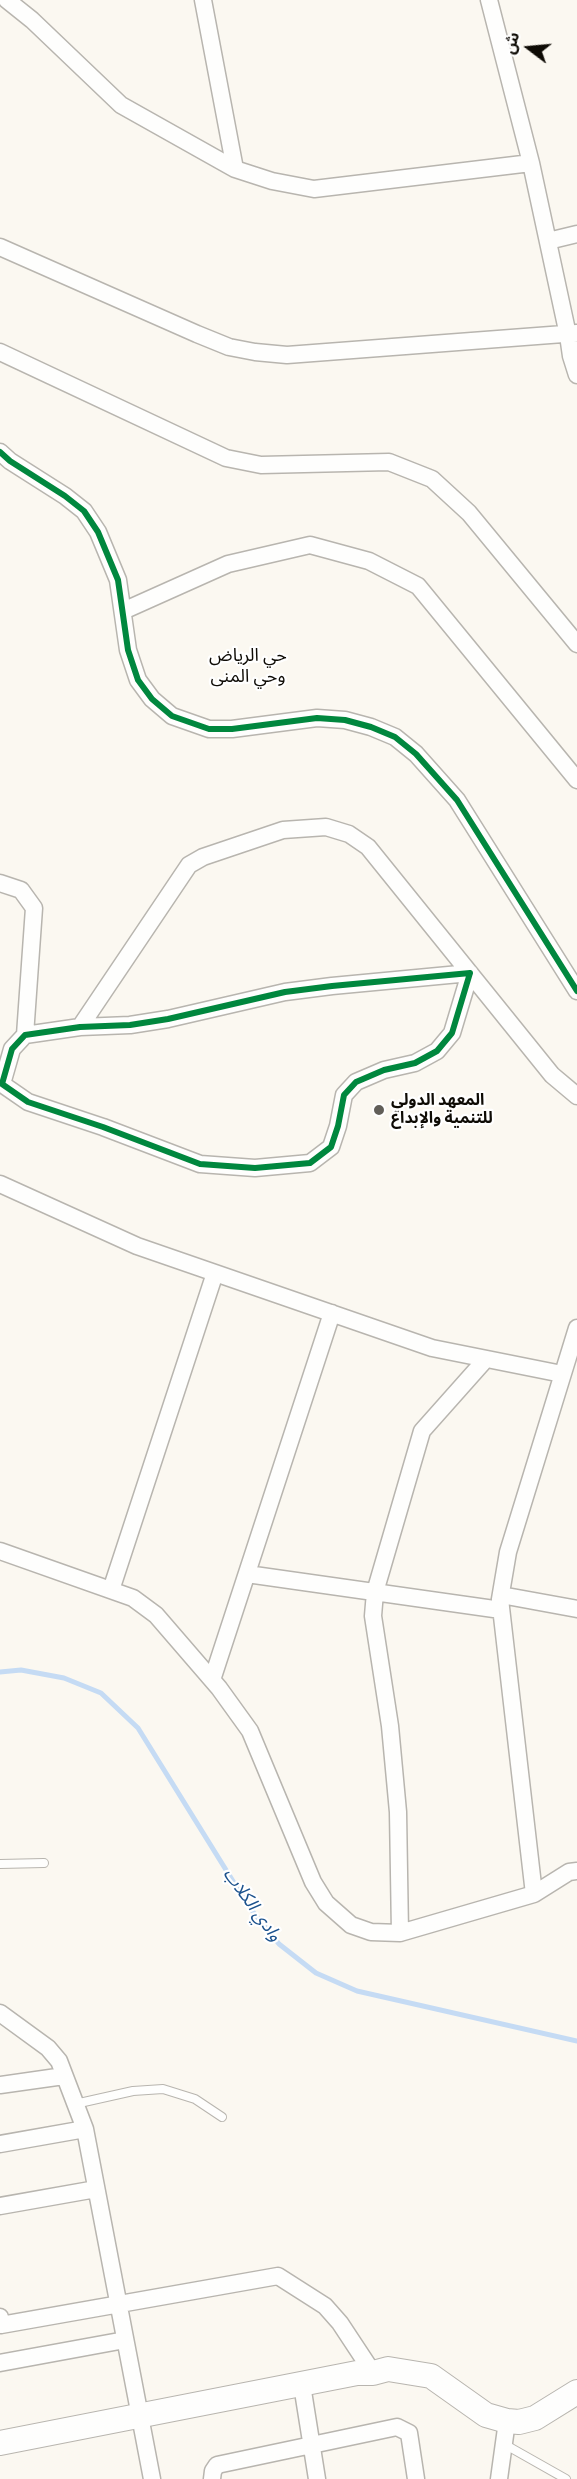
<!DOCTYPE html>
<html>
<head>
<meta charset="utf-8">
<style>
	body { margin:0 }
	#map { position:relative; width:577px; height:2479px; overflow:hidden; background:#fbf8f1; font-family:"Fira Sans Condensed","Noto Sans Arabic",sans-serif }
	canvas { display:block }
	.north { position:absolute; left:499px; top:18px; width:60px; height:60px; -webkit-text-stroke:4px #fff; paint-order:stroke; rotate:286deg; font-size:16px; font-weight:700; line-height:24px; text-align:center; color:#0e0b05 }
	.north::after { content:''; display:block; margin:auto; width:21px; height:27px; background:#0e0b05; clip-path:polygon(50% 0,100% 100%,50% 72%,0 100%) }
</style>
</head>
<body>
<div id="map">
<canvas width="577" height="2479"></canvas>
<div class="north">ش</div>
</div>
<script>
const context = document.querySelector('canvas').getContext('2d');
context.lineJoin = 'round';
function poly(rows) {
  const path = new Path2D();
  for (const r of rows) {
    path.moveTo(r[0], r[1]);
    for (let i = 2; i < r.length; i += 2) path.lineTo(r[i], r[i + 1]);
  }
  return path;
}
function stroke(path, color, width, dash) {
  context.strokeStyle = color;
  context.lineWidth = width;
  context.lineCap = dash ? 'butt' : 'round';
  context.setLineDash(dash || []);
  context.stroke(path);
}
function drawText(font, color, halo, rows, align = 'center') {
  context.font = font + ' "Fira Sans Condensed","Noto Sans Arabic",sans-serif';
  context.lineWidth = 4.5;
  context.setLineDash([]);
  context.textBaseline = 'middle';
  context.strokeStyle = halo;
  context.fillStyle = color;
  for (const [text, x, y, turn = 0] of rows) {
    context.save();
    context.translate(x, y);
    context.rotate((+turn || 0) * Math.PI / 180);
    context.textAlign = isNaN(turn) ? turn : align;
    if (halo) context.strokeText(text, 0, 0);
    context.fillText(text, 0, 0);
    context.restore();
  }
}
stroke(poly([
	[0,1672,21,1670,64,1678,101,1693,138,1728,249,1907,279,1944,316,1973,357,1991,577,2041]
]), '#c5dbf4', 5);
const service = poly([
	[0,1864,44,1863],
	[75,2104,133,2091,163,2089,195,2099,222,2117],
	[504,2444,566,2479]
]);
const minor = poly([
	[7,0,32,20,121,105,235,169,272,181,314,189,531,163],
	[203,0,235,169],
	[489,0,531,163,568,335,571,356,577,375],
	[548,241,577,234],
	[0,247,197,334,229,347,255,352,287,355,577,333],
	[0,352,226,458,261,465,389,462,432,479,469,513,577,644],
	[0,452,10,461,65,496,84,511,98,532,118,580,128,650,138,680,152,699,172,716,209,729,232,729,317,718,345,720,371,727,395,737,416,754,457,800,577,991],
	[123,611,228,564,310,545,369,561,418,586,577,780],
	[0,883,21,890,34,908,25,1035],
	[470,973,452,1033,437,1051,415,1063,384,1070,356,1082,344,1095,338,1126,331,1147,310,1163,255,1168,200,1164,103,1127,28,1102,2,1084,12,1049,25,1035,80,1027,130,1025,168,1019,285,992,332,986,470,973],
	[80,1027,189,865,203,857,283,830,326,827,349,834,368,847,552,1075,577,1096],
	[0,1184,137,1246,432,1348,562,1374],
	[0,1551,133,1598,156,1615,219,1688,250,1731,313,1882,326,1903,351,1925,371,1932,400,1933,534,1894,569,1872,577,1871],
	[247,1574,501,1610],
	[111,1590,215,1273],
	[501,1595,577,1609],
	[212,1680,332,1313],
	[534,1894,500,1599,508,1552,577,1328],
	[400,1933,398,1812,390,1726,373,1616,375,1592,422,1431,486,1359],
	[0,2013,48,2048,59,2061,85,2129,152,2479],
	[0,2085,64,2076],
	[0,2144,85,2129],
	[0,2206,96,2189],
	[0,2317,1,2325,278,2276,325,2306,340,2323,373,2373],
	[0,2363,125,2340],
	[302,2385,317,2479],
	[212,2479,213,2471,217,2465,397,2427,409,2433,416,2479],
	[499,2479,507,2421]
]);
const secondary = poly([
	[0,2443,357,2373,373,2373,388,2369,431,2376,486,2415,507,2421,519,2422,535,2418,577,2392]
]);
stroke(service, '#b8b5af', 10);
stroke(minor, '#b8b5af', 19);
stroke(secondary, '#b8b5af', 26);
stroke(service, '#fefefd', 8);
stroke(minor, '#fefefd', 16);
stroke(secondary, '#fefefd', 24);
stroke(poly([
	[0,452,10,461,65,496,84,511,98,532,118,580,128,650,138,680,152,699,172,716,209,729,232,729,317,718,345,720,371,727,395,737,416,754,457,800,577,991],
	[470,973,452,1033,437,1051,415,1063,384,1070,356,1082,344,1095,338,1126,331,1147,310,1163,255,1168,200,1164,103,1127,28,1102,2,1084,12,1049,25,1035,80,1027,130,1025,168,1019,285,992,332,986,470,973]
]), '#00873e', 6);
for (const [x, y, r, color] of [
	[379,1110,6,"#615e58"]
]) {
  const dot = new Path2D();
  dot.arc(x, y, r, 0, 2 * Math.PI);
  context.fillStyle = color;
  context.fill(dot);
  stroke(dot, '#fff', 2);
}
drawText('bold 16px', '#0e0b05', '#fff', [
	["المعهد الدولي",391,1101],
	["للتنمية والإبداع",391,1119]
], 'left');
drawText('18px', '#0e0b05', '#fff', [
	["حي الرياض",248,656],
	["وحي المنى",248,677]
]);
drawText('italic 18px', '#1c528d', '#fff', [
	["وادي الكلاب",252,1905,54]
]);
</script>
</body>
</html>
